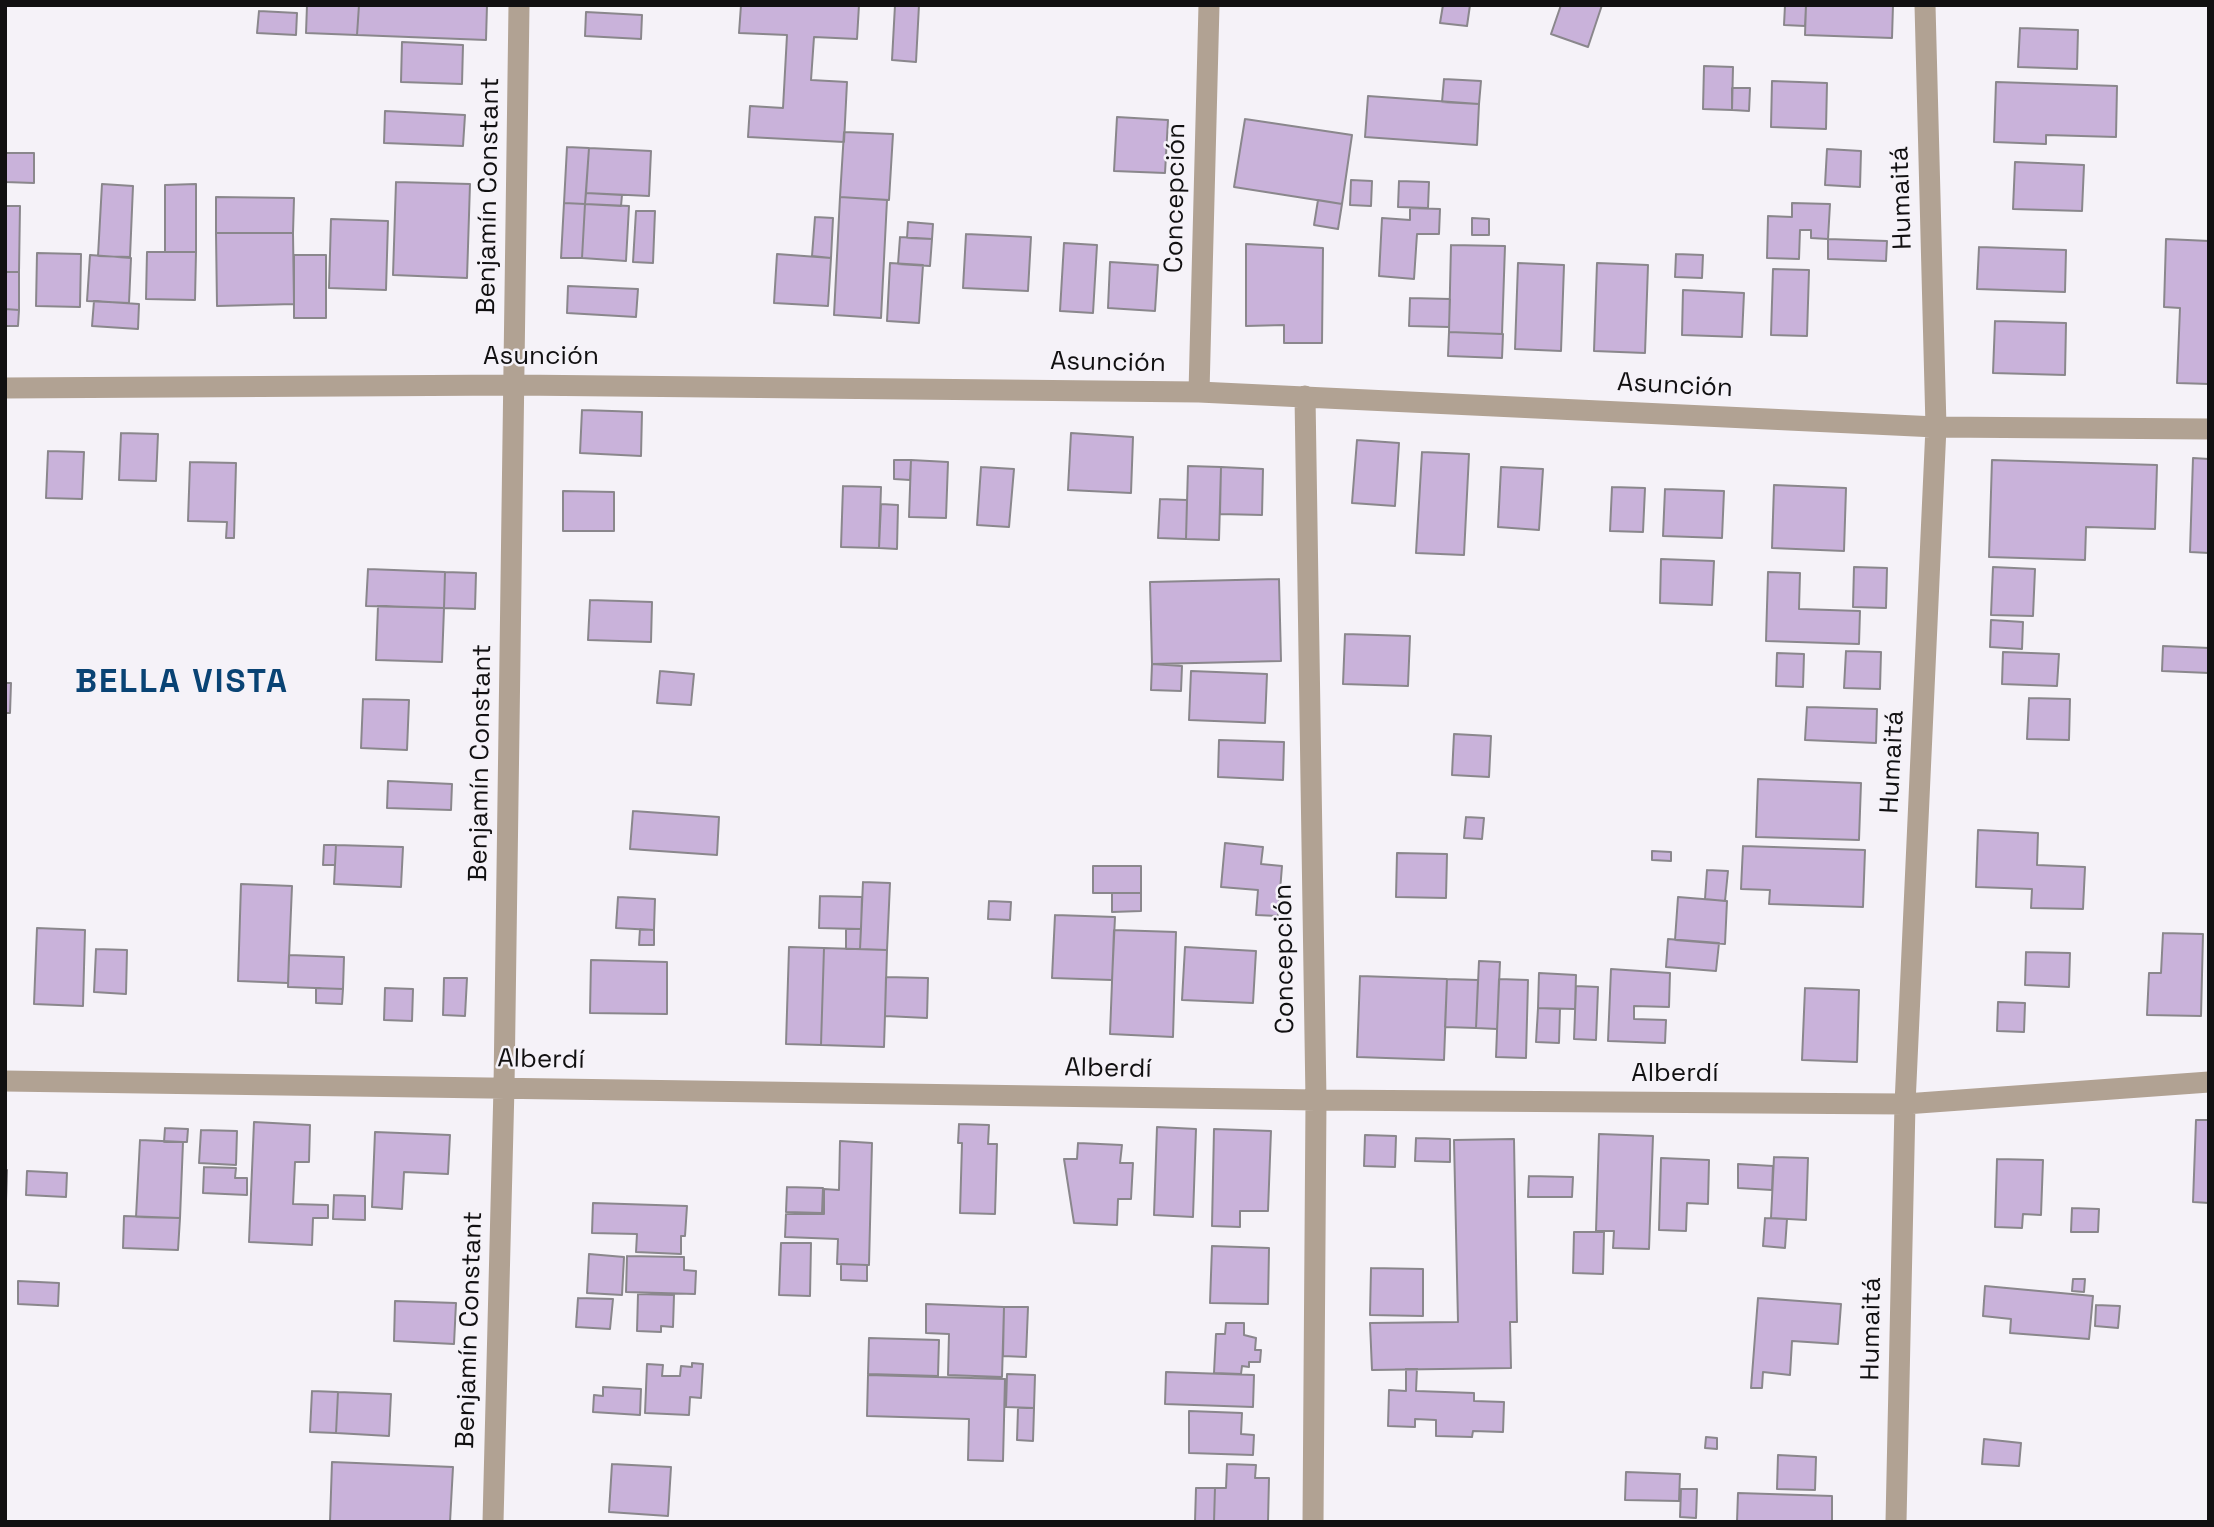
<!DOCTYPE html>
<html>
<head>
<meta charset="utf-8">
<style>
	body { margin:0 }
	#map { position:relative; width:2214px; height:1527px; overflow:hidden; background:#f5f2f8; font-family:"Space Grotesk",sans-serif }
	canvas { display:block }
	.frame { position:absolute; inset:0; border:7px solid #111011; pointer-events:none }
</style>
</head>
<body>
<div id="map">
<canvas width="2214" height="1527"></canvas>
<div class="frame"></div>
</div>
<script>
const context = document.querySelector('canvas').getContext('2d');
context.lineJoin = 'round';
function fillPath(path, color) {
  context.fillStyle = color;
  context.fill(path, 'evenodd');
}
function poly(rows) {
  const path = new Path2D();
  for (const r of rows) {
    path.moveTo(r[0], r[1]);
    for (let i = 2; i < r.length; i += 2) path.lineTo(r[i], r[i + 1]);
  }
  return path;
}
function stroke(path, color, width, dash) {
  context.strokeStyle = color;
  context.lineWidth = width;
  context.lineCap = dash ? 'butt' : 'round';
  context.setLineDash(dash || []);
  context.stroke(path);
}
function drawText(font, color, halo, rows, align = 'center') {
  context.font = font + ' "Space Grotesk",sans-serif';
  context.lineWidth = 5;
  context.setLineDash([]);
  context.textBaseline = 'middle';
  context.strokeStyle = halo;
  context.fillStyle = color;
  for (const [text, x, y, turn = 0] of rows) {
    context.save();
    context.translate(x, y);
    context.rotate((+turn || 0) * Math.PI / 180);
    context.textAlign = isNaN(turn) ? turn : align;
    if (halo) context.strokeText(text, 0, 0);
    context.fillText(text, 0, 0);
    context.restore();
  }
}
const building = poly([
	[307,5,359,5,357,35,306,33,307,5],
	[359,5,487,5,486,40,357,35,359,5],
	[741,5,859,5,857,39,814,37,811,80,847,82,844,142,748,137,750,106,783,108,787,35,739,33,741,5],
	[895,5,919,5,916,62,892,60,895,5],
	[1443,5,1470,5,1467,26,1440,23,1443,5],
	[1561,5,1602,5,1588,47,1551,34,1561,5],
	[1785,5,1806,5,1805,26,1784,25,1785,5],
	[1806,5,1893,5,1892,38,1805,35,1806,5],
	[259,11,297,13,296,35,257,33,259,11],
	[586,12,642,15,641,39,585,36,586,12],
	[2020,28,2078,30,2077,69,2018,67,2020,28],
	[402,42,463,45,462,84,401,82,402,42],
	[1704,66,1733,67,1732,110,1703,109,1704,66],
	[1444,79,1481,81,1479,104,1442,102,1444,79],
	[1772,81,1827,83,1826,129,1771,127,1772,81],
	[1996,82,2117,86,2116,137,2046,135,2046,144,1994,142,1996,82],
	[1732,88,1750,88,1749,111,1732,110,1732,88],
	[1368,96,1479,104,1477,145,1365,137,1368,96],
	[385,111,465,115,463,146,384,143,385,111],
	[1117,117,1168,120,1165,173,1114,171,1117,117],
	[1245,119,1352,135,1342,204,1234,187,1245,119],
	[844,132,893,134,889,200,840,197,844,132],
	[567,147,589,148,585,204,564,203,567,147],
	[589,148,651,151,649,196,586,193,589,148],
	[1827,149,1861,151,1860,187,1825,185,1827,149],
	[5,153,34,153,34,183,5,182,5,153],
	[2015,162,2084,165,2082,211,2013,209,2015,162],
	[1351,180,1372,181,1371,206,1350,205,1351,180],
	[1399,181,1429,182,1428,208,1398,207,1399,181],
	[396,182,470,184,467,278,393,275,396,182],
	[102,184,133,186,130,257,98,256,102,184],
	[196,184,196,252,165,252,165,185,196,184],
	[586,193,622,195,621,206,585,204,586,193],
	[216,197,294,198,293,233,216,233,216,197],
	[840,197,887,200,881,318,834,315,840,197],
	[1318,200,1342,204,1338,229,1314,225,1318,200],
	[564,203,585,204,582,258,561,258,564,203],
	[1792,203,1830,204,1828,239,1811,238,1811,230,1800,230,1799,259,1767,258,1768,216,1792,217,1792,203],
	[585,204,629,206,626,261,582,258,585,204],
	[5,206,20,206,19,272,5,272,5,206],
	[1410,208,1440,209,1439,234,1417,234,1414,279,1379,276,1382,218,1410,220,1410,208],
	[636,211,655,211,653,263,633,262,636,211],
	[815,217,833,218,831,258,812,256,815,217],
	[1472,218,1489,219,1489,235,1472,235,1472,218],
	[331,219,388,221,386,290,329,288,331,219],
	[908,222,933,224,932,239,907,238,908,222],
	[216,233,293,233,294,304,217,306,216,233],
	[966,234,1031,237,1028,291,963,288,966,234],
	[900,237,932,239,930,266,898,264,900,237],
	[1828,239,1887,241,1886,261,1828,259,1828,239],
	[2166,239,2209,241,2209,384,2177,383,2180,308,2164,307,2166,239],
	[1064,243,1097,245,1093,313,1060,311,1064,243],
	[1246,244,1323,248,1322,343,1284,343,1284,325,1246,326,1246,244],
	[1451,245,1505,246,1502,334,1449,332,1451,245],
	[1979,247,2066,250,2065,292,1977,289,1979,247],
	[147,252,196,252,195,300,146,299,147,252],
	[37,253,81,254,80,307,36,306,37,253],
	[777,254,831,258,828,306,774,303,777,254],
	[1676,254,1703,255,1702,278,1675,277,1676,254],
	[90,255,131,258,129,303,87,301,90,255],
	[294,255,326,255,326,318,294,318,294,255],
	[1110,262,1158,265,1155,311,1108,308,1110,262],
	[890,263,923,265,919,323,887,321,890,263],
	[1518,263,1564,265,1561,351,1515,349,1518,263],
	[1597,263,1648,265,1645,353,1594,351,1597,263],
	[1773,269,1809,270,1807,336,1771,335,1773,269],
	[5,272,19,272,19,310,5,309,5,272],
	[568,286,638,289,636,317,567,313,568,286],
	[1683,290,1744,293,1742,337,1682,335,1683,290],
	[1410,298,1450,299,1449,327,1409,326,1410,298],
	[94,301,139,304,138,329,92,326,94,301],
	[5,309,19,310,18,326,5,326,5,309],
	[1995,321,2066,323,2065,375,1993,373,1995,321],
	[1449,332,1503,334,1502,358,1448,356,1449,332],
	[582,410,642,412,641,456,580,453,582,410],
	[121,433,158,434,156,481,119,480,121,433],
	[1071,433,1133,437,1131,493,1068,490,1071,433],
	[1357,440,1399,443,1395,506,1352,503,1357,440],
	[48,451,84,452,82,499,46,498,48,451],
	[1422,452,1469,454,1464,555,1416,553,1422,452],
	[2193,458,2209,459,2209,553,2190,552,2193,458],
	[894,460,911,460,910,480,894,479,894,460],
	[911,460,948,462,946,518,909,517,911,460],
	[1992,460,2157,465,2155,529,2086,527,2085,560,1989,557,1992,460],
	[190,462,236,463,234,538,226,538,227,522,188,521,190,462],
	[1188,466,1221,467,1219,540,1186,539,1188,466],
	[981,467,1014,469,1009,527,977,525,981,467],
	[1221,467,1263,469,1262,515,1220,514,1221,467],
	[1501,467,1543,469,1539,530,1498,527,1501,467],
	[1774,485,1846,488,1844,551,1772,548,1774,485],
	[843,486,881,487,879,548,841,547,843,486],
	[1612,487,1645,488,1643,532,1610,531,1612,487],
	[1665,489,1724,491,1722,538,1663,536,1665,489],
	[563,491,614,492,614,531,563,531,563,491],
	[1160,499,1187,500,1186,539,1158,538,1160,499],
	[881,504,898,505,897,549,879,548,881,504],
	[1661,559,1714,561,1712,605,1660,603,1661,559],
	[1854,567,1887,568,1886,608,1853,607,1854,567],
	[1993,567,2035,569,2033,616,1991,615,1993,567],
	[368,569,445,572,444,608,366,606,368,569],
	[445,572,476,573,475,609,444,608,445,572],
	[1768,572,1800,573,1799,609,1860,611,1859,644,1766,641,1768,572],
	[1279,579,1281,661,1152,664,1150,582,1279,579],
	[590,600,652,602,651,642,588,640,590,600],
	[378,606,444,608,442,662,376,660,378,606],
	[1991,620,2023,622,2022,649,1990,647,1991,620],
	[1345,634,1410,636,1408,686,1343,684,1345,634],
	[2163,646,2209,648,2209,673,2162,671,2163,646],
	[1846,651,1881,652,1880,689,1844,688,1846,651],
	[2003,652,2059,654,2057,686,2002,684,2003,652],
	[1777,653,1804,654,1803,687,1776,686,1777,653],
	[1152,664,1182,666,1181,691,1151,690,1152,664],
	[660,671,694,674,691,705,657,703,660,671],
	[1191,671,1267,674,1265,723,1189,720,1191,671],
	[5,683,11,683,10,713,5,713,5,683],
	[2029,698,2070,699,2069,740,2027,739,2029,698],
	[363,699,409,700,407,750,361,748,363,699],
	[1807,707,1877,709,1876,743,1805,740,1807,707],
	[1454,734,1491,736,1489,777,1452,775,1454,734],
	[1219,740,1284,742,1283,780,1218,777,1219,740],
	[1758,779,1861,783,1859,840,1756,837,1758,779],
	[388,781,452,784,451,810,387,808,388,781],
	[633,811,719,817,717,855,630,849,633,811],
	[1466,817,1484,818,1482,839,1464,838,1466,817],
	[1978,830,2038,833,2037,865,2085,867,2083,909,2031,908,2032,889,1976,887,1978,830],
	[1225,843,1263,847,1261,864,1282,866,1278,916,1256,915,1258,890,1221,887,1225,843],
	[324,845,336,845,335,865,323,865,324,845],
	[336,845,403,847,401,887,334,884,336,845],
	[1743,846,1865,850,1863,907,1769,904,1770,890,1741,889,1743,846],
	[1652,851,1671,852,1671,861,1652,860,1652,851],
	[1397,853,1447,854,1446,898,1396,897,1397,853],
	[1093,866,1141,866,1141,893,1093,893,1093,866],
	[1707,870,1728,871,1725,901,1705,899,1707,870],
	[863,882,890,883,887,950,860,949,863,882],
	[241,884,292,886,288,983,238,981,241,884],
	[1112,893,1141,893,1141,911,1112,912,1112,893],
	[820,896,862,897,861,929,819,928,820,896],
	[618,897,655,899,654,930,616,928,618,897],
	[1678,897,1727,901,1725,944,1675,940,1678,897],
	[989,901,1011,902,1010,920,988,919,989,901],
	[1055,915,1115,917,1112,980,1052,978,1055,915],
	[37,928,85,930,83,1006,34,1004,37,928],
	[640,929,654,930,654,945,639,945,640,929],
	[846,929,861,929,860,949,846,949,846,929],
	[1114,930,1176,932,1173,1037,1110,1034,1114,930],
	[2163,933,2203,934,2201,1016,2147,1015,2149,973,2161,973,2163,933],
	[1668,939,1719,943,1716,971,1666,967,1668,939],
	[789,947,824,948,821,1045,786,1044,789,947],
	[1185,947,1256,951,1253,1003,1182,1000,1185,947],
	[824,948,887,950,884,1047,821,1045,824,948],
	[96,949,127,950,126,994,94,992,96,949],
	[2026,952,2070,953,2069,987,2025,985,2026,952],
	[289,955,344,957,343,989,288,987,289,955],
	[591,960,667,962,667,1014,590,1013,591,960],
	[1479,961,1500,962,1497,1029,1476,1028,1479,961],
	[1611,969,1670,973,1669,1007,1634,1006,1634,1019,1666,1020,1665,1043,1608,1041,1611,969],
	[1539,973,1576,975,1575,1009,1538,1008,1539,973],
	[1360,976,1447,979,1444,1060,1357,1057,1360,976],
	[886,977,928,978,927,1018,885,1016,886,977],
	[444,978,467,978,465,1016,443,1015,444,978],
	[1447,979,1478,980,1476,1028,1445,1027,1447,979],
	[1499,979,1528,980,1526,1058,1496,1057,1499,979],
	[1576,986,1598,987,1596,1040,1574,1039,1576,986],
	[316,988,343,989,342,1004,316,1003,316,988],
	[385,988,413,989,412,1021,384,1020,385,988],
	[1805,988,1859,990,1857,1062,1802,1060,1805,988],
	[1998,1002,2025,1003,2024,1032,1997,1031,1998,1002],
	[1538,1008,1560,1009,1559,1043,1536,1042,1538,1008],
	[2196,1120,2209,1120,2209,1203,2193,1202,2196,1120],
	[254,1122,310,1125,309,1162,295,1162,293,1204,328,1205,328,1218,313,1218,312,1245,249,1242,254,1122],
	[959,1124,989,1125,988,1144,997,1144,995,1214,960,1213,962,1143,958,1143,959,1124],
	[1157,1127,1196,1129,1193,1217,1154,1215,1157,1127],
	[165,1128,188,1129,187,1142,164,1142,165,1128],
	[1214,1129,1271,1131,1268,1211,1240,1211,1240,1227,1212,1226,1214,1129],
	[201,1130,237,1131,236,1165,199,1163,201,1130],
	[375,1132,450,1135,448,1174,404,1172,402,1209,372,1207,375,1132],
	[1599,1134,1653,1136,1649,1249,1613,1248,1614,1231,1596,1231,1599,1134],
	[1365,1135,1396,1136,1395,1167,1364,1166,1365,1135],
	[1416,1138,1450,1139,1450,1162,1415,1161,1416,1138],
	[1514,1139,1517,1322,1510,1322,1511,1368,1372,1370,1370,1323,1458,1322,1454,1140,1514,1139],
	[140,1140,183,1142,180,1218,136,1217,140,1140],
	[840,1141,872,1143,869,1265,837,1264,838,1239,785,1237,786,1214,824,1214,824,1189,839,1190,840,1141],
	[1078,1143,1122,1145,1120,1163,1133,1163,1131,1199,1118,1199,1117,1225,1074,1223,1064,1159,1077,1159,1078,1143],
	[1774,1157,1808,1158,1806,1220,1771,1218,1774,1157],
	[1661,1158,1709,1160,1708,1204,1687,1203,1686,1231,1659,1230,1661,1158],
	[1997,1159,2043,1160,2041,1215,2023,1214,2022,1228,1995,1227,1997,1159],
	[1738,1164,1773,1166,1772,1190,1738,1188,1738,1164],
	[204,1167,236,1168,235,1178,247,1178,247,1195,203,1193,204,1167],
	[5,1170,7,1170,6,1201,5,1201,5,1170],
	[27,1171,67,1173,66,1197,26,1195,27,1171],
	[1529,1176,1573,1177,1572,1197,1528,1197,1529,1176],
	[787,1187,823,1188,822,1213,786,1212,787,1187],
	[334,1195,365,1196,365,1220,333,1219,334,1195],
	[593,1203,687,1206,685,1236,681,1236,681,1254,636,1252,637,1234,592,1233,593,1203],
	[2072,1208,2099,1209,2098,1232,2071,1232,2072,1208],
	[124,1216,180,1218,178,1250,123,1248,124,1216],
	[1765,1218,1787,1219,1785,1248,1763,1246,1765,1218],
	[1574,1232,1604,1232,1603,1274,1573,1273,1574,1232],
	[781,1243,811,1243,810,1296,779,1295,781,1243],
	[1212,1246,1269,1248,1268,1304,1210,1303,1212,1246],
	[589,1254,624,1257,622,1295,587,1293,589,1254],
	[627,1256,684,1257,684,1270,696,1271,695,1294,626,1292,627,1256],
	[841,1264,867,1265,867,1281,841,1280,841,1264],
	[1371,1268,1423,1269,1423,1316,1370,1315,1371,1268],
	[2073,1279,2085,1279,2084,1292,2072,1291,2073,1279],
	[18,1281,59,1283,58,1306,18,1304,18,1281],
	[1985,1286,2093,1296,2089,1339,2010,1333,2011,1319,1983,1316,1985,1286],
	[638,1294,674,1295,673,1327,661,1326,661,1332,637,1331,638,1294],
	[578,1298,613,1299,610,1329,576,1327,578,1298],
	[1758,1298,1841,1304,1838,1344,1792,1341,1790,1375,1763,1372,1762,1388,1751,1388,1758,1298],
	[395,1301,456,1303,454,1344,394,1341,395,1301],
	[926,1304,1004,1307,1002,1377,948,1375,949,1334,926,1333,926,1304],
	[2096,1305,2120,1306,2118,1328,2095,1326,2096,1305],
	[1004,1307,1028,1307,1026,1357,1003,1356,1004,1307],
	[1226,1323,1244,1323,1244,1335,1256,1338,1255,1350,1261,1350,1260,1362,1249,1362,1249,1367,1242,1366,1241,1374,1214,1373,1216,1334,1225,1334,1226,1323],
	[869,1338,939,1340,938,1376,868,1374,869,1338],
	[692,1363,703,1364,701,1398,690,1397,689,1415,645,1413,647,1364,663,1365,662,1376,680,1376,681,1366,692,1367,692,1363],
	[1406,1369,1417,1369,1416,1391,1474,1393,1474,1401,1504,1402,1503,1432,1473,1431,1472,1437,1436,1436,1436,1420,1415,1419,1415,1427,1388,1426,1389,1390,1406,1391,1406,1369],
	[1166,1372,1254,1375,1253,1407,1165,1404,1166,1372],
	[1007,1374,1035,1375,1034,1408,1006,1407,1007,1374],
	[868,1375,1005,1379,1003,1461,968,1460,969,1419,867,1416,868,1375],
	[603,1387,641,1389,640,1415,593,1412,594,1395,603,1396,603,1387],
	[312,1391,338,1392,336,1433,310,1432,312,1391],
	[338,1392,391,1394,389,1436,336,1433,338,1392],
	[1018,1408,1034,1408,1033,1441,1017,1440,1018,1408],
	[1189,1411,1242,1413,1241,1434,1254,1435,1253,1455,1189,1453,1189,1411],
	[1706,1437,1717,1438,1717,1449,1705,1448,1706,1437],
	[1984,1439,2021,1443,2019,1466,1982,1464,1984,1439],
	[1778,1455,1816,1457,1815,1490,1777,1489,1778,1455],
	[332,1462,453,1467,450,1522,330,1522,332,1462],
	[612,1464,671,1467,668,1516,609,1512,612,1464],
	[1227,1464,1256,1465,1255,1478,1269,1478,1268,1522,1214,1522,1215,1488,1226,1488,1227,1464],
	[1626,1472,1680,1474,1679,1501,1625,1500,1626,1472],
	[1196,1488,1215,1488,1214,1522,1195,1522,1196,1488],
	[1681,1489,1697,1489,1696,1518,1680,1517,1681,1489],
	[1738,1493,1832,1496,1832,1522,1737,1522,1738,1493]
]);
fillPath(building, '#c9b2da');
stroke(building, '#8a878c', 2);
stroke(poly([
	[5,388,515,385,1199,392,1936,427,2209,429],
	[1199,392,1209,5],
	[1305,396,1316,1100,1313,1522],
	[5,1081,1316,1100,1905,1104,2209,1082],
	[493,1522,504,1087,519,5],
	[1896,1522,1905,1104,1936,427,1925,5]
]), '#b1a293', 21);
drawText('26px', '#111011', '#f5f2f8', [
	["Benjamín Constant",489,196,-89],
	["Concepción",1176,198,-89],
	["Humaitá",1902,198,-92],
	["Asunción",541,357],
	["Asunción",1108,363,1],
	["Asunción",1675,386,3],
	["Humaitá",1893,762,-87],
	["Benjamín Constant",481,763,-89],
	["Concepción",1285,959,-91],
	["Alberdí",541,1060,1],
	["Alberdí",1108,1069,1],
	["Alberdí",1675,1074],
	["Humaitá",1872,1329,-89],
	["Benjamín Constant",470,1330,-88]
]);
context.letterSpacing = '2px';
drawText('bold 33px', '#094374', '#f5f2f8', [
	["BELLA VISTA",182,683]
]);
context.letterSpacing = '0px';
</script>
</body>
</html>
